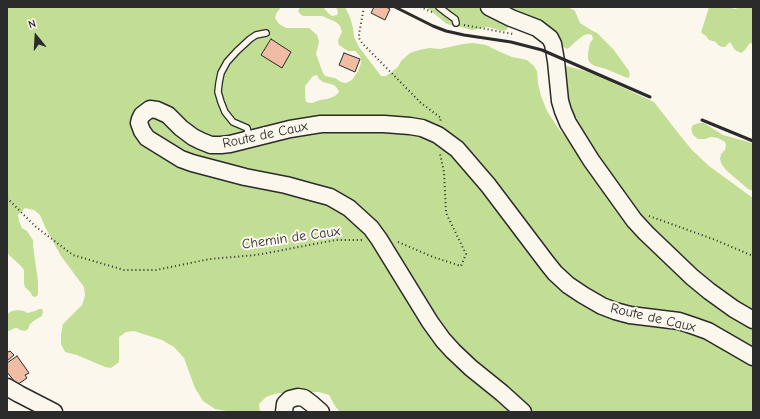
<!DOCTYPE html>
<html>
<head>
<meta charset="utf-8">
<style>
	body { margin:0 }
	#map { position:relative; width:760px; height:419px; overflow:hidden; background:#fbf7ec; font-family:"Comic Neue",sans-serif }
	canvas { display:block }
	.frame { position:absolute; inset:0; border:8px solid #2b2b2b; pointer-events:none }
	.north { position:absolute; left:16px; top:16px; width:40px; height:40px; -webkit-text-stroke:3px #fbf7ec; paint-order:stroke; rotate:342deg; font-size:11px; font-weight:700; line-height:16px; text-align:center; color:#2b2b2b }
	.north::after { content:''; display:block; margin:auto; width:14px; height:18px; background:#2b2b2b; clip-path:polygon(50% 0,100% 100%,50% 72%,0 100%) }
</style>
</head>
<body>
<div id="map">
<canvas width="760" height="419"></canvas>
<div class="frame"></div>
<div class="north">N</div>
</div>
<script>
const context = document.querySelector('canvas').getContext('2d');
context.lineJoin = 'round';
function fillPath(path, color) {
  context.fillStyle = color;
  context.fill(path, 'evenodd');
}
function poly(rows) {
  const path = new Path2D();
  for (const r of rows) {
    path.moveTo(r[0], r[1]);
    for (let i = 2; i < r.length; i += 2) path.lineTo(r[i], r[i + 1]);
  }
  return path;
}
function stroke(path, color, width, dash) {
  context.strokeStyle = color;
  context.lineWidth = width;
  context.lineCap = dash ? 'butt' : 'round';
  context.setLineDash(dash || []);
  context.stroke(path);
}
function drawText(font, color, halo, rows, align = 'center') {
  context.font = font + ' "Comic Neue",sans-serif';
  context.lineWidth = 4;
  context.setLineDash([]);
  context.textBaseline = 'middle';
  context.strokeStyle = halo;
  context.fillStyle = color;
  for (const [text, x, y, turn = 0] of rows) {
    context.save();
    context.translate(x, y);
    context.rotate((+turn || 0) * Math.PI / 180);
    context.textAlign = isNaN(turn) ? turn : align;
    if (halo) context.strokeText(text, 0, 0);
    context.fillText(text, 0, 0);
    context.restore();
  }
}
fillPath(poly([
	[7,7,281,7,276,14,275,18,279,24,286,28,309,28,317,35,319,42,316,54,323,73,325,76,335,78,341,82,346,83,352,80,358,71,361,63,360,56,355,51,348,51,339,45,338,40,342,32,340,26,336,22,322,16,303,16,300,14,298,11,300,7,323,7,328,13,332,16,337,15,338,12,336,7,345,7,350,17,353,28,354,37,359,47,381,76,386,76,398,67,401,61,410,53,419,50,430,48,440,49,463,44,473,43,486,45,498,51,512,57,527,60,534,66,537,71,538,83,541,96,547,111,558,128,564,135,570,135,577,123,577,118,571,112,566,105,563,65,585,71,598,76,654,102,679,134,692,150,709,166,753,198,753,412,340,412,335,406,329,395,319,392,304,392,289,394,278,393,266,397,259,404,260,412,232,412,215,409,203,401,195,388,184,358,174,347,162,340,134,331,126,332,119,337,119,362,111,368,105,367,77,355,65,352,61,344,61,334,63,324,82,305,85,296,84,287,61,256,46,229,40,215,34,210,25,208,18,215,19,221,22,228,27,231,33,240,33,246,38,281,38,294,37,296,35,297,32,296,31,293,25,287,24,283,24,270,21,266,9,255,7,252],
	[317,75,319,79,323,82,334,85,337,88,339,92,335,96,327,99,320,100,312,103,306,102,305,96,305,86,313,76],
	[426,7,477,7,484,13,504,23,508,26,508,28,506,30,503,31,488,27,472,30,461,27,447,24],
	[506,7,570,8,575,11,580,23,591,30,597,33,614,50,629,71,630,75,628,78,625,77,606,69,595,66,590,63,588,59,588,53,590,43,593,39,592,35,589,34,584,35,575,42,570,47,567,49,562,46,559,41,554,37,548,25,518,14],
	[709,7,727,7,735,9,741,7,753,7,753,44,751,43,749,44,745,50,741,53,735,50,730,42,725,47,722,47,718,45,716,42,709,40,706,36,703,34,701,32,706,17],
	[699,123,704,123,723,135,753,143,753,191,748,189,727,171,722,165,720,159,721,154,725,150,726,145,725,142,718,138,711,137,705,139,698,139,693,135,691,129,693,125],
	[39,309,42,309,43,311,42,316,35,320,30,324,28,329,25,331,20,330,17,328,15,328,7,332,7,314,12,311,18,310,24,311,27,313,35,311]
]), '#c2de95');
const building = poly([
	[374,7,386,7,390,9,385,20,371,13,374,7],
	[271,39,291,52,282,68,261,55,271,39],
	[344,53,360,59,355,72,339,65,344,53],
	[7,351,8,352,10,351,14,355,7,361,7,351],
	[17,356,29,373,25,375,27,378,17,385,7,372,7,363,17,356]
]);
fillPath(building, '#f1bca4');
stroke(building, '#2b2b2b', 1);
const lane = poly([
	[439,7,448,14,455,19,456,23],
	[249,137,247,128,233,122,225,112,221,102,218,92,219,83,221,73,227,62,237,51,250,39,256,35,266,33]
]);
const secondary = poly([
	[489,7,511,18,537,28,550,38,553,44,556,61,560,101,563,111,568,123,591,160,634,220,646,233,692,277,709,291,734,309,753,320],
	[7,387,19,394,54,412],
	[284,412,285,404,290,399,298,397,304,398,312,404,321,412],
	[523,412,502,393,471,368,453,351,443,340,430,322,379,239,371,228,349,208,330,197,315,193,286,185,245,177,192,163,181,159,147,138,142,131,139,123,140,119,142,115,150,109,157,110,168,115,181,128,193,137,201,141,211,145,221,145,230,144,290,129,321,124,384,124,410,126,422,128,438,135,457,149,488,185,547,263,555,273,568,285,583,295,602,306,615,311,630,315,679,321,694,326,708,331,753,357]
]);
stroke(lane, '#2b2b2b', 8);
stroke(secondary, '#2b2b2b', 19);
stroke(poly([
	[364,7,359,34,359,38,362,43,421,103,441,118,440,122],
	[420,7,432,12],
	[464,25,513,34],
	[7,198,36,227,73,255,124,270,156,270,210,259,256,255,336,240,362,240],
	[649,216,713,239,753,256],
	[398,242,433,257,461,266,466,254,446,213,444,172,440,154]
]), '#2b2b2b', 2, [1, 3]);
stroke(lane, '#fbf7ec', 5.5);
stroke(secondary, '#fbf7ec', 16);
stroke(poly([
	[395,7,433,26,446,31,464,35,511,42,542,50,650,97],
	[702,120,753,141]
]), '#2b2b2b', 3);
drawText('14px', '#2b2b2b', '#fbf7ec', [
	["Route de Caux",265,135,-12],
	["Chemin de Caux",291,238,-8],
	["Route de Caux",653,318,13]
]);
</script>
</body>
</html>
